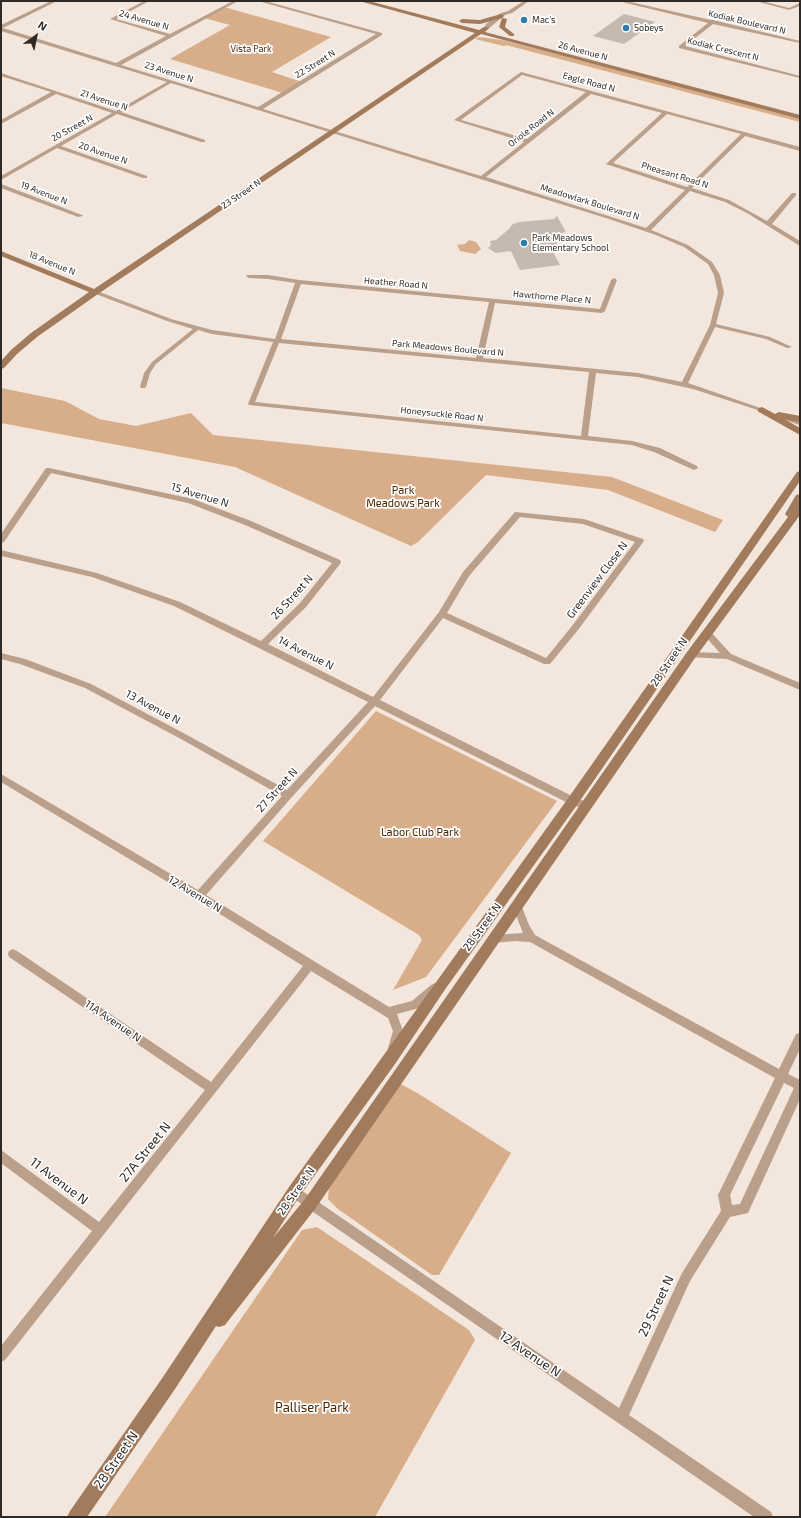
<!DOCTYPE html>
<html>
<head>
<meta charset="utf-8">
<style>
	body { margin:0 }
	#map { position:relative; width:801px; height:1518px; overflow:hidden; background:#f3e6dc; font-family:"Exo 2",sans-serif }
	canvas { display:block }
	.frame { position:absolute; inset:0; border:2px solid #2f2a26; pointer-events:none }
	.north { position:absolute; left:16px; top:16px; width:40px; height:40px; -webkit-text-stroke:3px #fff; paint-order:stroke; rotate:33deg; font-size:11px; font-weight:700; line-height:16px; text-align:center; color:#2f2a26 }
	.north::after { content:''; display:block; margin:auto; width:14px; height:18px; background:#2f2a26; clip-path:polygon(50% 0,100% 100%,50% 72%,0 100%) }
</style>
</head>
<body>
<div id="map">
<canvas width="801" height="1518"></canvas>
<div class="frame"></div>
<div class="north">N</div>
</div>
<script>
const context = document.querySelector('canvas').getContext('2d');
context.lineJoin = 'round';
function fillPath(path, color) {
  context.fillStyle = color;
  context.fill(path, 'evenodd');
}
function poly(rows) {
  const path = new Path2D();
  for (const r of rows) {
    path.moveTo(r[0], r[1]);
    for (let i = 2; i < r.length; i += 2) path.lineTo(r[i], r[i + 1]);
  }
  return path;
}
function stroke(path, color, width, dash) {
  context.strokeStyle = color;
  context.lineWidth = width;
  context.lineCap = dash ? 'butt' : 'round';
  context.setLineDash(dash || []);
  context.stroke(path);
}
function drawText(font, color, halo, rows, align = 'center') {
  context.font = font + ' "Exo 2",sans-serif';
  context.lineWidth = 3.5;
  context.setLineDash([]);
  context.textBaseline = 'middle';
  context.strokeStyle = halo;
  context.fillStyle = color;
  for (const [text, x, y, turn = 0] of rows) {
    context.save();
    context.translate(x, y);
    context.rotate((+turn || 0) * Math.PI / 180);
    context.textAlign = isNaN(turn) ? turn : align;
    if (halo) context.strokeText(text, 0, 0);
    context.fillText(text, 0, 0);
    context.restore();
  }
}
fillPath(poly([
	[224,7,331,37,272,72,302,82,283,93,170,59,230,25,204,18],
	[479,37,502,40,800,117,800,122,506,45,504,46,475,39],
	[469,240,476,242,481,249,475,254,460,251,457,245,465,244],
	[1,388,65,401,99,419,136,426,191,413,213,435,612,477,723,520,715,532,608,490,486,475,418,542,411,546,235,467,1,423],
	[376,711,557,801,426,977,393,990,422,940,419,935,263,841],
	[399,1083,419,1094,511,1153,439,1275,432,1275,338,1209,328,1199,329,1188],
	[317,1227,469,1330,475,1340,375,1517,105,1517,302,1230]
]), '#d8ad89');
fillPath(poly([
	[624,14,655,22,624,44,593,36],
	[557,216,566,232,561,233,565,239,555,240,558,245,550,246,560,265,520,270,511,251,496,253,488,248,491,245,490,241,496,240,509,229,513,224,520,222,554,219]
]), '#c5b8af');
fillPath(poly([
	[51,1,57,1,3,28,116,63,166,36,110,19,144,1,149,1,116,19,170,34,233,1,238,1,121,65,258,107,376,34,258,1,265,1,382,33,382,35,263,109,481,176,524,142,454,120,521,72,800,147,800,151,745,136,692,188,729,200,767,221,792,193,796,193,796,195,772,224,800,241,800,246,747,213,725,202,690,191,651,230,688,245,712,262,720,275,724,293,716,324,770,337,792,347,787,348,766,339,715,327,688,383,772,412,769,414,767,413,693,389,638,377,596,373,588,436,632,441,660,448,697,466,698,468,694,470,654,452,632,445,249,405,248,404,273,342,212,334,198,330,156,364,150,373,146,387,145,388,141,388,140,387,144,373,152,362,193,329,167,321,93,293,93,291,97,291,171,319,212,330,275,339,295,283,268,279,249,278,246,276,247,275,268,275,299,280,600,309,611,280,614,278,617,280,605,311,602,313,495,303,483,358,638,373,682,382,710,325,718,293,714,275,708,264,684,247,656,235,609,219,171,83,121,112,205,140,205,142,201,142,117,114,61,146,147,176,147,178,143,178,57,148,1,180,1,176,112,113,56,94,1,124,1,120,51,92,1,76,1,73,116,111,167,82,1,31,1,25,51,1],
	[522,75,586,92,527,139,461,120,522,75],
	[591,94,662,113,606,164,685,190,646,228,486,177,591,94],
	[667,114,741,134,687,187,613,163,667,114],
	[301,284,489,302,476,358,281,339,301,284],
	[279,343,589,372,581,436,255,402,279,343],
	[524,1,529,1,512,13,505,15,488,29,484,28,486,24,501,13,508,11,524,1],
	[618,1,626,1,711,20,713,20,800,41,800,43,713,24,685,46,800,76,800,78,679,48,679,46,708,23,618,1],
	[755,1,762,1,789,8,800,3,800,6,789,10,755,1],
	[1,184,82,215,83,216,78,217,1,188,1,184],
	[781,415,785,415,800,421,800,425,781,419,781,415],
	[46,468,49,468,193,499,251,521,340,560,341,562,340,564,306,607,268,644,373,697,439,612,463,572,515,512,584,519,643,539,644,541,578,630,550,664,544,664,443,618,380,700,576,798,590,803,592,806,590,809,587,810,570,804,375,706,291,798,206,895,389,1007,412,1001,431,985,435,983,439,985,440,988,439,991,419,1008,397,1014,403,1031,397,1052,393,1053,389,1052,388,1048,393,1031,388,1018,311,971,5,1360,1,1362,1,1346,92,1231,1,1163,1,1150,99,1222,205,1090,9,957,8,954,9,951,13,949,17,951,211,1082,303,966,196,899,1,782,1,774,198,890,282,796,181,739,85,688,20,664,1,659,1,653,25,659,91,684,187,735,287,790,368,702,174,606,92,577,1,556,1,550,97,573,180,602,261,641,300,603,332,563,245,525,188,503,51,473,4,542,1,543,1,534,46,468],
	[520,517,583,524,635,542,572,626,546,658,447,613,469,576,520,517],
	[707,630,710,631,731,654,800,683,800,690,727,659,688,657,687,655,691,652,720,653,704,635,703,633,707,630],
	[517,901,520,902,529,925,535,935,779,1069,796,1034,800,1033,800,1049,788,1074,800,1080,800,1099,748,1213,730,1217,690,1281,629,1415,771,1512,773,1517,754,1517,290,1196,288,1192,290,1188,294,1186,298,1188,619,1408,682,1273,721,1211,718,1195,775,1078,530,942,515,941,493,943,489,942,488,939,489,936,493,935,523,933,512,905,514,902,517,901],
	[784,1083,794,1088,740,1204,732,1205,730,1195,784,1083]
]), '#ba9f8a');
fillPath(poly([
	[359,1,369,1,479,30,484,27,488,27,489,28,485,32,800,115,800,119,481,34,98,294,37,337,17,354,4,368,1,369,1,361,11,350,31,333,89,292,1,256,1,251,94,289,475,33,359,1],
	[501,14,504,16,502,18,507,19,505,27,514,34,514,36,510,36,499,27,502,18,480,24,462,23,459,21,462,19,480,20,501,14],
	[762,407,775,414,779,412,800,416,800,422,784,419,800,428,800,435,759,412,757,410,759,408,762,407],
	[800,471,800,481,577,805,446,988,395,1064,299,1197,273,1238,305,1199,687,652,788,517,785,514,796,495,800,494,800,515,695,658,315,1209,225,1325,219,1327,216,1326,175,1389,87,1517,67,1517,70,1511,163,1377,289,1187,569,797,797,472,800,471]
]), '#a17b5b');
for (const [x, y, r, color] of [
	[524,20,4,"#2e7daf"],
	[626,28,4,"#2e7daf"],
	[524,243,4,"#2e7daf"]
]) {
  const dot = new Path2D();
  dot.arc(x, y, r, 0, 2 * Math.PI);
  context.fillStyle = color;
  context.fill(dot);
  stroke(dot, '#fff', 1.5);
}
drawText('9px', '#2f2a26', '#fff', [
	["24 Avenue N",144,20,16],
	["Kodiak Boulevard N",747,22,13],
	["Kodiak Crescent N",723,49,14],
	["26 Avenue N",583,51,15],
	["22 Street N",315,64,-32],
	["23 Avenue N",169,72,17],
	["Eagle Road N",589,82,15],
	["21 Avenue N",104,100,18],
	["20 Street N",72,128,-29],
	["Oriole Road N",531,128,-38],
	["20 Avenue N",103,153,19],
	["Pheasant Road N",675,175,17],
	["19 Avenue N",44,193,21],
	["23 Street N",241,194,-34],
	["Meadowlark Boulevard N",590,202,17],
	["18 Avenue N",52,263,22],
	["Heather Road N",396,283,5],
	["Hawthorne Place N",552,297,5],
	["Park Meadows Boulevard N",448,348,5],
	["Honeysuckle Road N",442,414,6]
]);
drawText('9px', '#2f2a26', '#fff', [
	["Mac's",532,20],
	["Sobeys",634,28],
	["Park Meadows",532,238],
	["Elementary School",532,248]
], 'left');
drawText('9px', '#4b2600', '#fff', [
	["Vista Park",251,49]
]);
drawText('11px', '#4b2600', '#fff', [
	["Park",403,490],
	["Meadows Park",403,503],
	["Labor Club Park",420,832]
]);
drawText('11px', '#2f2a26', '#fff', [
	["15 Avenue N",200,495,17],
	["Greenview Close N",597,580,-53],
	["26 Street N",292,597,-48],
	["14 Avenue N",306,653,27],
	["28 Street N",669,662,-56],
	["13 Avenue N",153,707,28],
	["27 Street N",277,790,-48],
	["12 Avenue N",195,894,31],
	["28 Street N",482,927,-54],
	["11A Avenue N",113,1021,34],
	["28 Street N",296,1191,-55]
]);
drawText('13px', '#2f2a26', '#fff', [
	["27A Street N",145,1152,-51],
	["11 Avenue N",59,1181,37],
	["29 Street N",656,1306,-65],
	["12 Avenue N",530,1354,34],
	["28 Street N",116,1460,-55]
]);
drawText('13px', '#4b2600', '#fff', [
	["Palliser Park",312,1408]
]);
</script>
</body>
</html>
